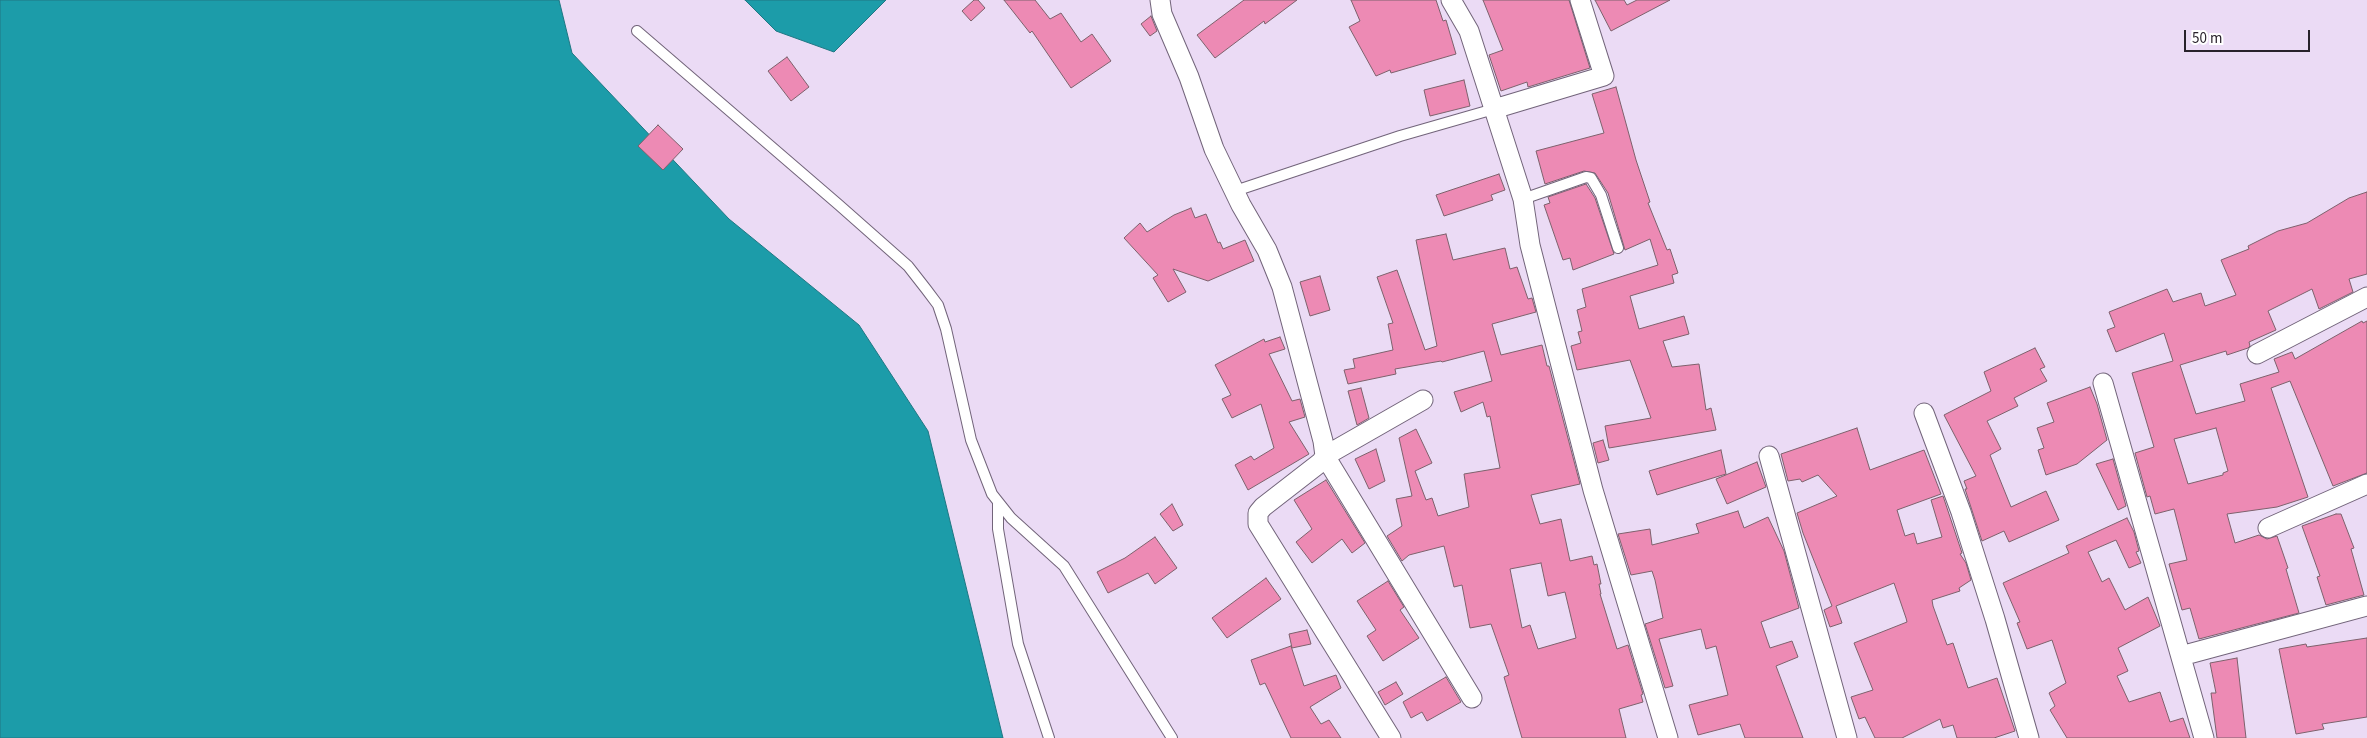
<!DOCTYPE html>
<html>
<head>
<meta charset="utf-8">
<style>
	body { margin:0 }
	#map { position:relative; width:2367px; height:738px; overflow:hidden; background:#ebdbf5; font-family:"Source Sans 3",sans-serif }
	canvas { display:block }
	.scale { position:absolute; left:2184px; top:30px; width:126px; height:22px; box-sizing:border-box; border:2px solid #28212b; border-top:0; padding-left:6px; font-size:15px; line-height:18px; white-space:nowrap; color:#28212b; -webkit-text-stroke:4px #fff; paint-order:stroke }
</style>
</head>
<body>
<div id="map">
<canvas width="2367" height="738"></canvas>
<div class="scale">50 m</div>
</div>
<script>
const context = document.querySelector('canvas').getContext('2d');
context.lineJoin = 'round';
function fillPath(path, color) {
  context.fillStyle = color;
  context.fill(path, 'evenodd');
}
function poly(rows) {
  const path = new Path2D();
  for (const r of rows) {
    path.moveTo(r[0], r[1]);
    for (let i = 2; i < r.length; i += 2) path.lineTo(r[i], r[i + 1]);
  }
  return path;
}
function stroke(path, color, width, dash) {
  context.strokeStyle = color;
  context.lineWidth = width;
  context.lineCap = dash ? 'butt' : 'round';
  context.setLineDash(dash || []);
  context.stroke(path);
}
const water = poly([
	[0,0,559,0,572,53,729,219,859,325,928,431,1003,738,0,738,0,0],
	[745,0,886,0,834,52,776,31,745,0]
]);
fillPath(water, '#1c9ca9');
stroke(water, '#207783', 1);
const building = poly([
	[974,0,978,0,985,8,971,21,962,11,974,0],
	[1004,0,1035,0,1050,19,1061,13,1081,42,1092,34,1111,61,1071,88,1032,31,1030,33,1004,0],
	[1244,0,1297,0,1265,24,1264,21,1215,58,1197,35,1244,0],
	[1351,0,1436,0,1443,21,1446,20,1456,54,1391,73,1390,70,1376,76,1349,27,1360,21,1351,0],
	[1483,0,1569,0,1590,68,1528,87,1527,82,1501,91,1489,55,1503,50,1483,0],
	[1595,0,1624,0,1627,5,1637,0,1670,0,1611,31,1595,0],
	[1151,16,1157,31,1150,36,1141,24,1151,16],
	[787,57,809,87,791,101,768,71,787,57],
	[1464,80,1470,106,1430,116,1424,90,1464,80],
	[1616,87,1636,160,1650,202,1648,203,1667,250,1670,249,1678,273,1672,275,1674,283,1630,296,1639,329,1684,316,1689,334,1663,341,1672,367,1699,364,1706,410,1711,408,1716,430,1609,448,1605,426,1651,418,1630,360,1577,370,1571,346,1581,343,1578,332,1582,331,1577,310,1586,307,1582,289,1658,265,1650,239,1625,250,1608,193,1595,173,1584,171,1545,184,1536,151,1604,133,1592,94,1616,87],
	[658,125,683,149,663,170,638,146,658,125],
	[1499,174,1505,190,1491,195,1493,200,1444,216,1436,195,1499,174],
	[1586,184,1595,198,1614,254,1573,270,1570,258,1563,260,1544,205,1550,203,1548,197,1586,184],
	[2367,192,2367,274,2349,279,2353,292,2319,309,2312,289,2268,311,2276,330,2249,342,2250,346,2248,348,2227,355,2226,351,2180,365,2196,414,2245,401,2240,384,2279,372,2274,359,2292,352,2295,359,2362,321,2363,323,2367,321,2367,473,2333,486,2290,381,2271,388,2308,497,2277,507,2227,514,2235,543,2259,535,2267,539,2277,536,2288,568,2286,569,2299,613,2199,639,2190,608,2182,610,2169,564,2187,560,2174,509,2155,514,2150,496,2147,497,2135,453,2154,447,2132,373,2173,361,2164,333,2116,352,2107,330,2115,327,2109,312,2167,289,2173,302,2201,293,2205,306,2236,295,2221,260,2249,249,2248,246,2278,231,2307,223,2349,198,2367,192],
	[2216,428,2228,471,2223,473,2223,475,2188,484,2174,439,2216,428],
	[1191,208,1195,218,1206,214,1218,243,1220,242,1223,249,1245,240,1254,261,1208,281,1173,269,1186,292,1168,302,1153,278,1158,275,1124,238,1140,223,1147,232,1174,215,1191,208],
	[1446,234,1453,260,1505,248,1510,269,1517,267,1528,299,1532,298,1536,312,1492,324,1501,355,1542,345,1547,366,1549,366,1580,484,1531,495,1540,524,1561,519,1570,561,1592,556,1594,565,1597,564,1601,584,1599,584,1601,594,1600,594,1617,649,1628,645,1643,694,1641,695,1643,702,1619,709,1626,738,1522,738,1504,677,1509,675,1491,624,1470,628,1462,585,1454,587,1444,546,1409,555,1402,561,1387,536,1402,526,1396,499,1412,496,1399,438,1416,429,1432,463,1415,471,1426,500,1432,498,1438,516,1469,507,1464,474,1500,468,1490,416,1487,417,1483,402,1461,412,1454,392,1492,381,1484,351,1442,362,1441,361,1395,369,1396,374,1348,384,1344,370,1355,368,1353,359,1393,350,1388,324,1393,323,1377,277,1397,270,1425,350,1437,346,1416,240,1446,234],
	[1541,563,1548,596,1565,592,1576,638,1538,649,1530,625,1522,628,1510,569,1541,563],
	[1320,276,1330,310,1310,316,1300,282,1320,276],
	[1280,337,1285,349,1269,354,1292,401,1300,399,1305,417,1289,422,1309,454,1248,490,1235,465,1251,456,1254,460,1274,448,1261,404,1232,418,1222,399,1231,395,1215,365,1264,339,1265,342,1280,337],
	[2035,348,2045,367,2040,369,2047,381,2014,398,2018,406,1987,421,2001,449,1990,455,2011,507,2046,491,2059,520,2009,542,2004,531,1982,541,1965,489,1967,489,1964,481,1976,476,1944,415,1991,391,1984,372,2035,348],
	[2090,387,2097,404,2107,440,2077,464,2046,475,2038,450,2044,448,2037,428,2054,422,2047,403,2090,387],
	[1361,388,1369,418,1357,425,1348,391,1361,388],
	[1857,428,1870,470,1924,450,1941,494,1897,510,1905,536,1914,533,1917,544,1942,537,1931,500,1943,496,1962,553,1960,554,1966,563,1971,580,1959,588,1960,591,1932,600,1933,606,1947,645,1953,643,1968,688,1997,678,2015,731,1994,738,1957,738,1953,725,1943,728,1940,719,1902,738,1875,738,1865,717,1859,719,1851,697,1873,690,1854,643,1907,622,1906,618,1894,583,1836,606,1842,623,1830,627,1824,610,1832,606,1803,533,1797,513,1837,496,1818,475,1802,482,1800,479,1788,481,1781,454,1857,428],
	[1603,440,1609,460,1598,463,1593,443,1603,440],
	[1376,449,1385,481,1369,489,1355,459,1376,449],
	[1721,450,1726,474,1657,495,1649,471,1721,450],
	[2113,459,2126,506,2118,510,2096,464,2113,459],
	[1757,462,1766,487,1727,504,1716,479,1757,462],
	[1326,480,1365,543,1352,553,1342,539,1312,563,1296,542,1312,529,1294,500,1326,480],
	[1172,504,1183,525,1173,531,1160,514,1172,504],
	[1738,511,1744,528,1768,517,1784,551,1799,608,1761,622,1770,648,1792,641,1798,657,1776,666,1803,738,1745,738,1740,724,1698,735,1689,705,1728,695,1716,646,1706,649,1701,629,1659,639,1673,686,1665,688,1645,624,1663,618,1655,580,1652,571,1631,575,1618,534,1650,529,1652,545,1699,533,1696,524,1738,511],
	[2336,514,2341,514,2354,548,2351,549,2364,595,2326,605,2317,577,2320,576,2302,526,2336,514],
	[2127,518,2134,532,2139,551,2136,552,2141,563,2129,568,2116,540,2088,552,2102,582,2109,578,2125,610,2148,597,2160,626,2118,648,2128,671,2117,676,2129,702,2160,692,2170,722,2183,718,2190,738,2067,738,2050,710,2055,706,2049,693,2066,683,2052,640,2027,649,2017,623,2020,622,2003,583,2069,553,2066,546,2127,518],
	[1155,537,1177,568,1155,584,1148,573,1108,593,1097,572,1125,558,1155,537],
	[1266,578,1281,599,1227,638,1212,618,1266,578],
	[1388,581,1404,607,1400,610,1419,638,1383,661,1367,636,1376,630,1357,601,1388,581],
	[1307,630,1311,644,1292,648,1289,634,1307,630],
	[2367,638,2367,717,2322,724,2324,729,2296,734,2279,649,2306,644,2307,647,2367,638],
	[1291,646,1304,686,1336,675,1341,688,1310,707,1321,724,1329,720,1341,738,1291,738,1265,683,1260,685,1251,660,1291,646],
	[2237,658,2246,738,2217,738,2211,693,2216,693,2210,663,2237,658],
	[1446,677,1461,702,1427,721,1422,712,1411,718,1403,702,1446,677],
	[1396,682,1403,694,1385,705,1378,692,1396,682]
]);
fillPath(building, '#ed8ab4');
stroke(building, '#7d616c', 1);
const service = poly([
	[637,31,839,205,908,266,926,289,938,305,946,329,971,440,992,494,1011,518,1064,566,1172,738],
	[1235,191,1400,136,1494,109],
	[1523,199,1586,177,1591,178,1601,195,1618,248],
	[998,503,998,529,1018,644,1049,738]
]);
const minor = poly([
	[1160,0,1162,14,1189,77,1214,149,1241,205,1267,250,1282,287,1323,441,1325,456,1321,462,1263,507,1258,513,1258,524,1391,738],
	[1451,0,1469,31,1523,199,1530,245,1593,490,1668,738],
	[1494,109,1604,76,1580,0],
	[2257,354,2367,297],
	[2103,383,2204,738],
	[1423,400,1325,456,1472,698],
	[1924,413,1961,512,1995,619,2029,738],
	[1769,456,1847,738],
	[2268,528,2367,484],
	[2181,656,2367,606]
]);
stroke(service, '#72647a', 12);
stroke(minor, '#72647a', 21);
stroke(service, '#fff', 10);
stroke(minor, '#fff', 19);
</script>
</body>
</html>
